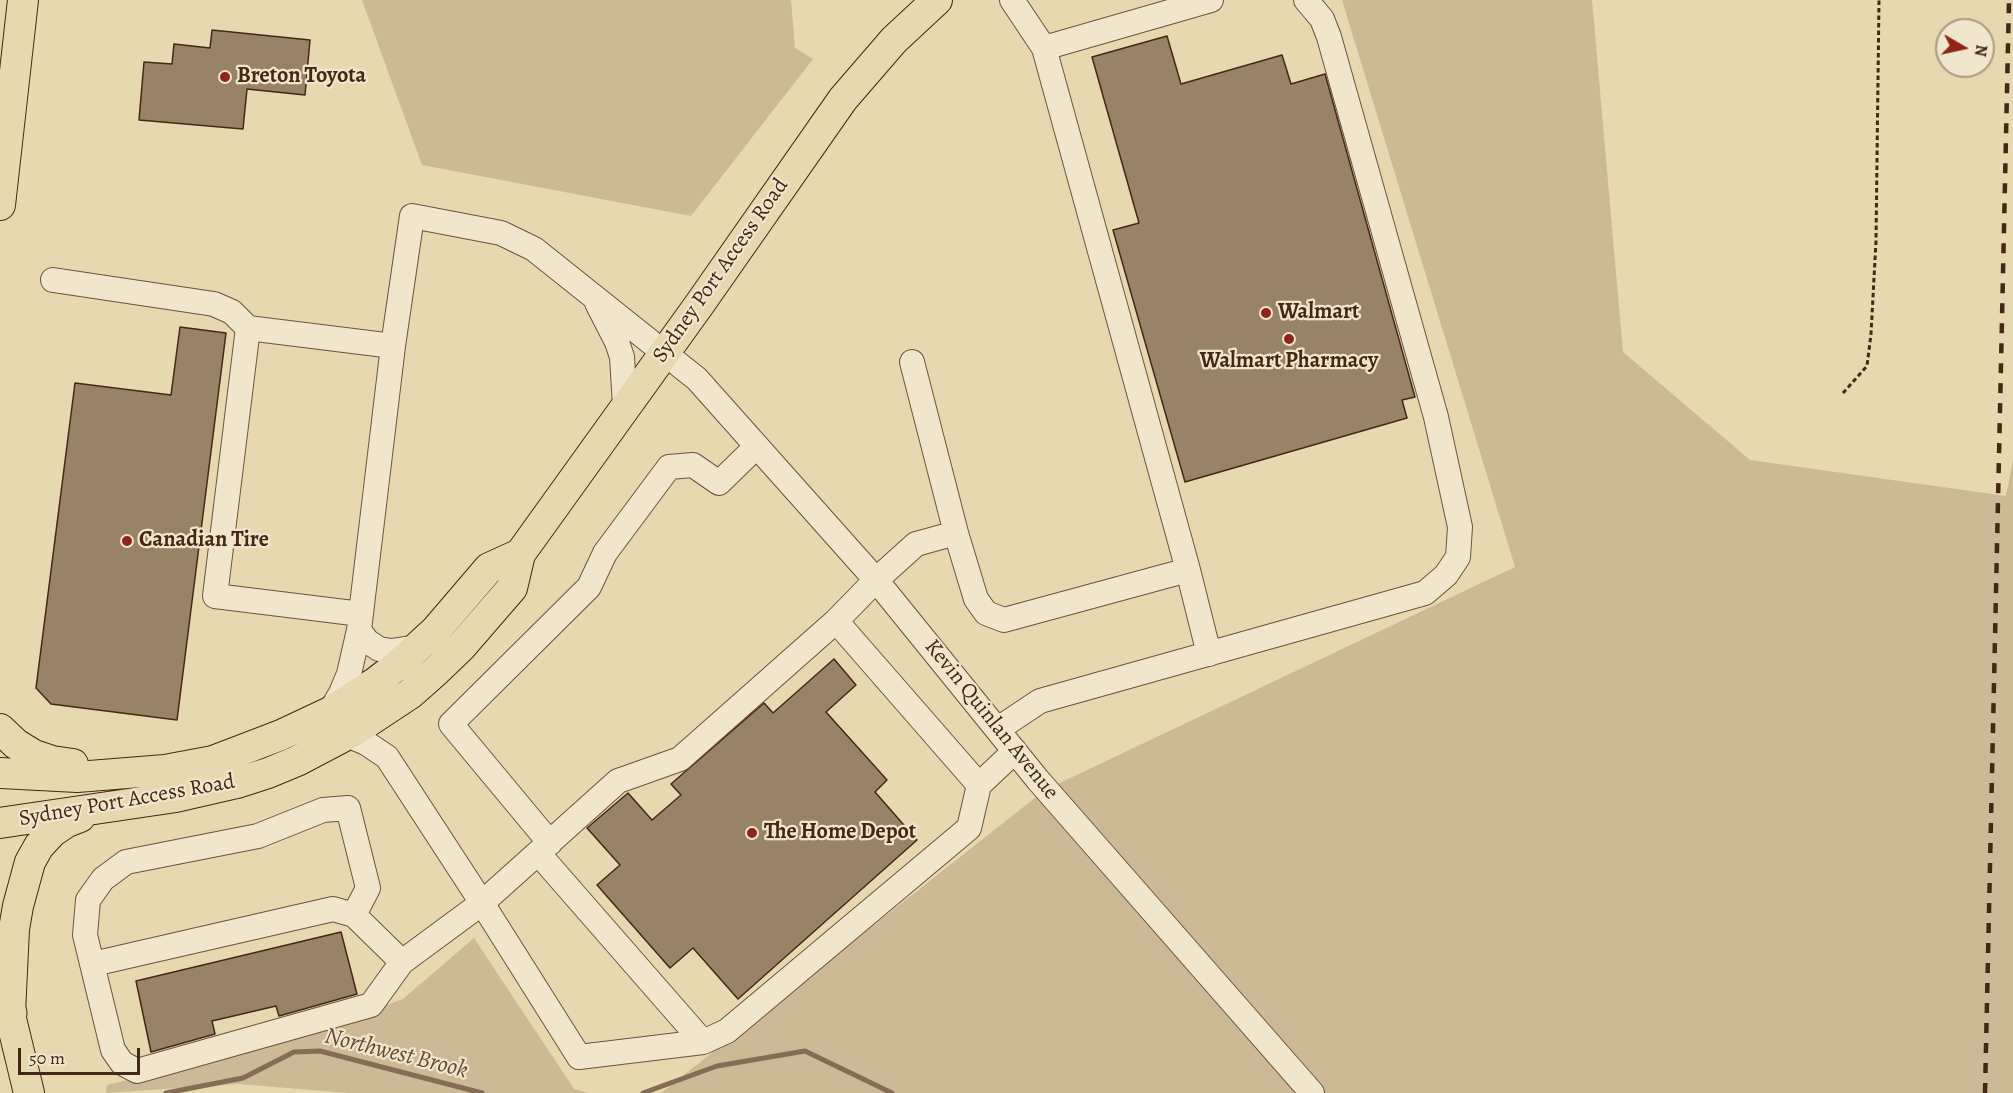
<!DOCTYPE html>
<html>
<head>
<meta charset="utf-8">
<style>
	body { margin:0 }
	#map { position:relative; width:2013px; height:1093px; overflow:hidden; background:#e6d8af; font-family:Alegreya,serif }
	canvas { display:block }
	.north { position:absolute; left:1935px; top:18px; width:60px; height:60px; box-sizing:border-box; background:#efe6cb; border:2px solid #ab9a83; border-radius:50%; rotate:99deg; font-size:16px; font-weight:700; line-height:24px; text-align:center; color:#452716 }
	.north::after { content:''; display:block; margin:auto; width:21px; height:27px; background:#8f2418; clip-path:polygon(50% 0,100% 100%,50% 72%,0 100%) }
	.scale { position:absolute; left:18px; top:1048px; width:122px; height:27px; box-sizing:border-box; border:3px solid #452716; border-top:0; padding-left:8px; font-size:18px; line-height:21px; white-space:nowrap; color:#452716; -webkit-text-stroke:4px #efe6cb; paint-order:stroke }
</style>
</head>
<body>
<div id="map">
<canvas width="2013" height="1093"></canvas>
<div class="north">N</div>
<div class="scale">50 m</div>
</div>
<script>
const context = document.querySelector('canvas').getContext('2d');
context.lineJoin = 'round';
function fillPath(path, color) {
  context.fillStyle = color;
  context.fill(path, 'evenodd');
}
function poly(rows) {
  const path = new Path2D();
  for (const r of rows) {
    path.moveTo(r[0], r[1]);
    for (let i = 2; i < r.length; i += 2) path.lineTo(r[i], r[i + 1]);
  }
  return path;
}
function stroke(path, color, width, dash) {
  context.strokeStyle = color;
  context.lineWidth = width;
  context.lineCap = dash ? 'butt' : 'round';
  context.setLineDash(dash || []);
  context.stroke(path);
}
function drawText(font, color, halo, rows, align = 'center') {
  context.font = font + ' Alegreya,serif';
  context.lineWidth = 4.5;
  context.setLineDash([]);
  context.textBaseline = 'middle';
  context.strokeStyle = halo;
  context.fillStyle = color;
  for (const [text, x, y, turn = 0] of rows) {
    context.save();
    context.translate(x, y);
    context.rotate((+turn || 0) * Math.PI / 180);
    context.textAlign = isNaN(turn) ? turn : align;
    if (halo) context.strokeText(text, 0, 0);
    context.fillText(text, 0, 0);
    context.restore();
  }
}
fillPath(poly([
	[362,0,791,0,795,48,813,59,691,216,422,165],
	[1342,0,1592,0,1623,352,1750,460,2006,496,2013,460,2013,1093,661,1093,1045,790,1515,567],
	[474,938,574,1089,589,1093,348,1093,238,1084,106,1093,107,1085,288,1041,403,999]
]), '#cbba95');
stroke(poly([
	[166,1093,243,1078,294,1052,320,1051,482,1093],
	[643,1093,717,1066,805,1051,892,1093]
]), '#856d53', 5);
const building = poly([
	[212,30,310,40,305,95,247,89,243,129,139,120,144,62,172,64,174,44,210,48,212,30],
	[1167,36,1181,84,1282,55,1291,84,1325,74,1415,397,1402,400,1407,418,1185,482,1113,230,1139,223,1092,57,1167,36],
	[180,327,226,333,177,720,51,704,36,688,75,383,171,395,180,327],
	[834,659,856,685,826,712,887,780,875,792,917,840,738,999,693,948,670,968,597,885,620,865,587,828,628,793,652,820,681,795,671,784,764,703,773,713,834,659],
	[341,932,357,994,279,1016,276,1006,212,1021,215,1034,151,1052,136,981,341,932]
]);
fillPath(building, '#998366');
stroke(building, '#452716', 1.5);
const minor = poly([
	[1012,0,1044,48,1188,570,1209,654],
	[1044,48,1211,0],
	[53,280,214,304,232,312,248,328],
	[597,303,617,342,622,357,625,406],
	[956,533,976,599,986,613,1004,620,1188,570],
	[361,614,215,596,248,328,393,346],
	[836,621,979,785],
	[359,630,367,641,379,649,391,651,418,647],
	[330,712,341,693,349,674,359,630,393,346,412,216,501,233,534,249,697,379,876,580,1038,780,1312,1093],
	[998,729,1040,701,1425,593,1446,575,1458,557,1460,527,1436,417,1329,37,1322,19,1306,0],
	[347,735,366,743,387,757,482,903,579,1057,703,1042,727,1031,969,828,979,785,1015,751],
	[550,843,451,724,589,587,605,553,669,467,693,465,719,483,757,446],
	[538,853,703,1042],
	[402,962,354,915,368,888,348,808,323,810,258,836,126,862,103,879,88,900,85,935,113,1050,122,1063,137,1071,371,1005,402,962,482,903,618,781,680,759,836,621,876,580,916,544,956,533,912,362],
	[93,964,333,909,354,915]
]);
const major = poly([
	[0,205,23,0],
	[0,729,16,744,34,755,52,761,73,764],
	[0,773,77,777,165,770,213,761,281,735,330,712,376,682,398,665,436,630,489,568,520,554],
	[0,823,176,797,237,783,268,773,297,761,354,731,410,694,436,671,461,647,512,588,520,554,699,305,843,99,894,40,937,0],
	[5,994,29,1093],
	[10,1013,14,929,18,906,30,862,39,846,52,832,67,822,80,817]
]);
const highway = poly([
	[0,996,10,1013]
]);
stroke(minor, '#6d533c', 26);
stroke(major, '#452716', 32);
stroke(highway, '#452716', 35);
stroke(poly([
	[1843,393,1867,366,1871,334,1876,241,1879,0]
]), '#452716', 3, [4.5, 3]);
stroke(minor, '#efe6cb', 24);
stroke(major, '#e6d8af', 30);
stroke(highway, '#e6d8af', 33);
stroke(poly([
	[1985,1093,2009,0]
]), '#452716', 4.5, [10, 10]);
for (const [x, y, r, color] of [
	[225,77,6,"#8f2418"],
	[1266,313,6,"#8f2418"],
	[1289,339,6,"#8f2418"],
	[127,541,6,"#8f2418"],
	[752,833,6,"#8f2418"]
]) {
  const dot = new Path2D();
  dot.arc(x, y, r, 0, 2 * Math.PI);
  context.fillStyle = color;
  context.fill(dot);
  stroke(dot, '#efe6cb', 2);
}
drawText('bold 22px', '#452716', '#efe6cb', [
	["Breton Toyota",237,77],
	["Walmart",1278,313],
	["Walmart Pharmacy",1289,362,"center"],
	["Canadian Tire",139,541],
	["The Home Depot",764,833]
], 'left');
drawText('22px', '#452716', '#efe6cb', [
	["Sydney Port Access Road",721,271,-55],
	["Kevin Quinlan Avenue",991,720,51],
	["Sydney Port Access Road",127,801,-10]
]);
drawText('italic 24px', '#654a34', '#efe6cb', [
	["Northwest Brook",396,1054,14]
]);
</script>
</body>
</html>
